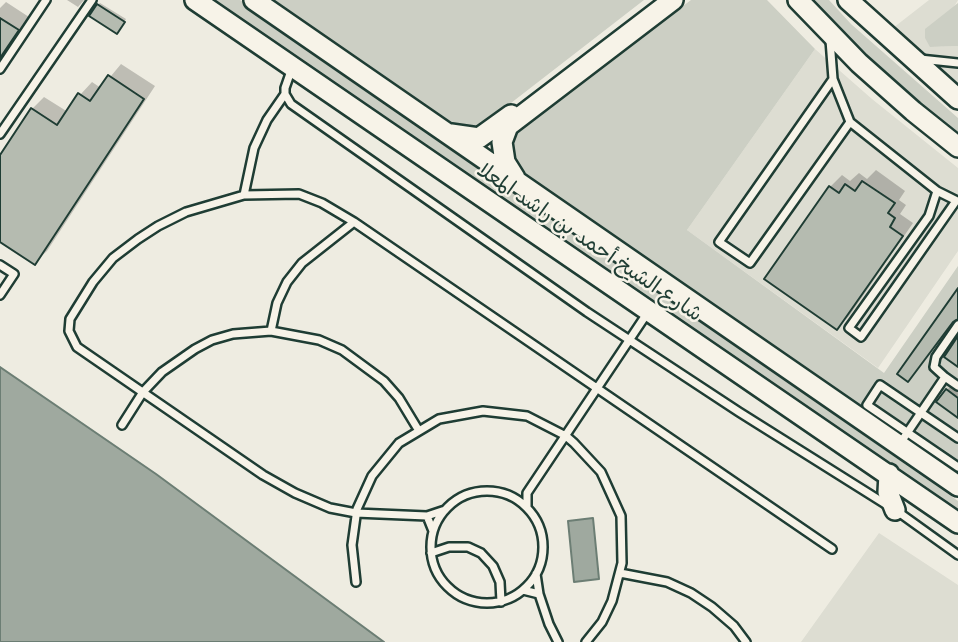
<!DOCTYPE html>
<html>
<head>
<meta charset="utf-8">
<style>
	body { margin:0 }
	canvas { display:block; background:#eeece1 }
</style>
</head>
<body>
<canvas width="958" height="642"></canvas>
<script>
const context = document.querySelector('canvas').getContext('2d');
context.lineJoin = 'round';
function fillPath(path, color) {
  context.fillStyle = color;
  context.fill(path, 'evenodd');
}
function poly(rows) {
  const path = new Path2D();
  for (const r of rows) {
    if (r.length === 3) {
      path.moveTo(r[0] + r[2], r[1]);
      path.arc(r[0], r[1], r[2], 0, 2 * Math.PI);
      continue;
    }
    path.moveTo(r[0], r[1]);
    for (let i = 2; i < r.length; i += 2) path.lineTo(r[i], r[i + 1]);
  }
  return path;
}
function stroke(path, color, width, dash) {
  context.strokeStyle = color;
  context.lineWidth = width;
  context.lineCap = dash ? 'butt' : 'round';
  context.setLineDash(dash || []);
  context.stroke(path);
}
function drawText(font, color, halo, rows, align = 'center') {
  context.font = font + ' Sriracha,"Playpen Sans Arabic",sans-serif';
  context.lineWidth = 5;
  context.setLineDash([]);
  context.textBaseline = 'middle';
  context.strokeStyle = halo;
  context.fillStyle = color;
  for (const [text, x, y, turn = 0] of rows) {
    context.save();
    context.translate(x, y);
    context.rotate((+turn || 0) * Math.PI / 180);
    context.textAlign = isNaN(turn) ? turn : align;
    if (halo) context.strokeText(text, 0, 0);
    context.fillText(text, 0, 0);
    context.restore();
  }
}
fillPath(poly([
	[929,0,958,0,930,47,958,46,958,87,893,28],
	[815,49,872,99,958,168,958,251,878,368,687,230],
	[879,533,958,585,958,642,801,642]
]), '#ddddd2');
fillPath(poly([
	[210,0,240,0,958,501,958,517],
	[263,0,644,0,480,127,464,129,446,127],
	[691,0,767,0,815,49,687,230,884,373,958,266,958,480,521,180,505,154,514,134],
	[810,0,829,0,851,24,958,118,958,138,842,37],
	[958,3,958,46,930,47,925,38,925,29]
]), '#cccfc4');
const water = poly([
	[0,367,156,474,384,642,0,642,0,367],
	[593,518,599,579,574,582,568,521,593,518]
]);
fillPath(water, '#9fa99f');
stroke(water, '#6c7e74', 2);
fillPath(poly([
	[67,0,84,0,78,7],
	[6,2,29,17,0,58,0,8],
	[100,3,126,19,120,29,98,5],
	[121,64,155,86,47,251,34,263,0,240,0,158,32,109,44,97,68,112,80,95,92,82,101,88],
	[876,170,905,191,899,200,906,205,900,214,913,223,849,316,837,328,830,187,842,175,850,181,859,173,867,179],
	[953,384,958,388,958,416,947,390]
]), '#0003');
const building = poly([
	[97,4,125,22,117,34,89,16,97,4],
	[0,18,19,30,0,58,0,18],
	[108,75,144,99,35,265,0,242,0,155,31,108,57,125,78,93,90,101,108,75],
	[862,181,895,203,888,213,895,218,890,227,903,236,837,330,764,279,829,186,839,193,845,184,855,191,862,181],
	[958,288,958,319,953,322,908,382,897,374,958,288],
	[958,336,958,367,944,357,958,336],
	[946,389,958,398,958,418,936,402,946,389]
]);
fillPath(building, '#b5bbb0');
stroke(building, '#1f3d34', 2);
const lane = poly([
	[830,40,833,79,719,242,750,263,850,122],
	[920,59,958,63],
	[292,68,285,88,285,94,291,104,587,312,739,412,887,505],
	[0,69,46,0],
	[833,79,850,122,937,191,929,216,849,328,861,337,956,201],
	[0,134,92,0],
	[937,191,957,201],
	[244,195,254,148,267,120,285,94],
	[0,265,14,274,0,295],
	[271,331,277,303,287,282,302,263,354,222],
	[945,377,934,367,936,357,958,325],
	[122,425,143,392,162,372,195,349,212,340,233,334,271,331,319,340,342,350,384,381,399,398,419,431],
	[958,438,880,385,867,405,958,467],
	[899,445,945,377,958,386],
	[487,547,56],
	[527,507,527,493,648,312],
	[897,511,958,555],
	[427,516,356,513,330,508,295,493,263,475,77,347,69,331,70,319,93,282,113,258,138,239,158,226,186,212,244,195,299,194,322,203,354,222,832,549],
	[433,531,427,516,445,510],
	[431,553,449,547,468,547,481,553,493,566,500,582,501,602],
	[620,573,667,582,691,593,712,607,734,626,746,642],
	[356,582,352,545,357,509,372,476,399,443,439,419,483,411,527,416,566,436,574,443,601,472,621,516,622,563,612,601,602,622,586,642],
	[523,590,539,594,536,574],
	[539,594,549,624,558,642]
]);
const secondary = poly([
	[195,0,958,523],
	[254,0,958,486],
	[798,0,859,63,913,111,958,147],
	[848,0,958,99],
	[451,134,479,138,511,115],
	[515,178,505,162,502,142,508,126,673,0],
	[889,474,888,492,895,510]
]);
stroke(lane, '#1f3d34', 12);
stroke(secondary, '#1f3d34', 24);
stroke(lane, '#f7f3e8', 7);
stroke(secondary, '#f7f3e8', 19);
drawText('21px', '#1f3d34', '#f7f3e8', [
	["شارع الشيخ أحمد بن راشد المعلا",589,243,34]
]);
</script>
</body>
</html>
